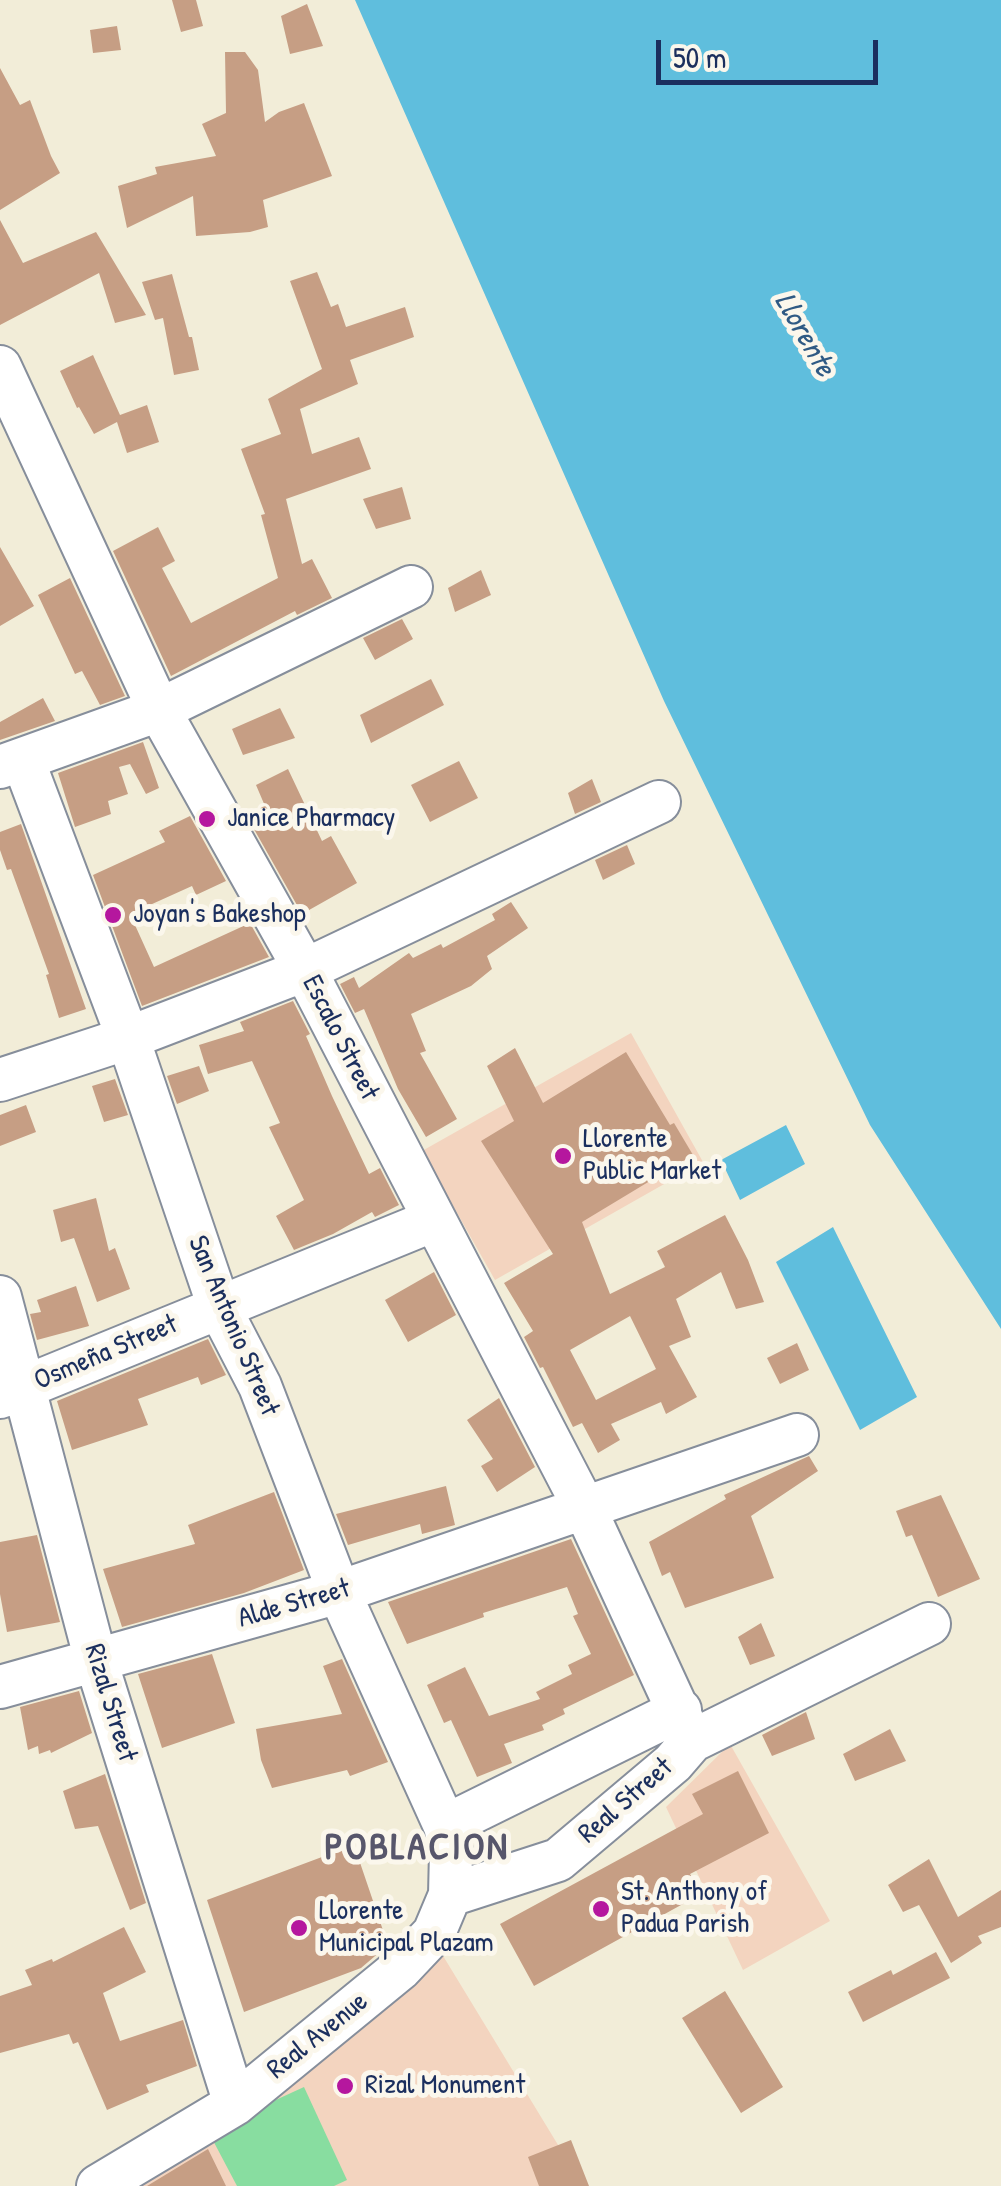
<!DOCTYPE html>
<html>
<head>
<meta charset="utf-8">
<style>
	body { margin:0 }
	#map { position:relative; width:1001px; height:2186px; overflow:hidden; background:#f2edd8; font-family:"Patrick Hand",sans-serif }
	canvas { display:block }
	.scale { position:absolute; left:656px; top:40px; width:222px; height:45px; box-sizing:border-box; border:5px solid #1b2f5e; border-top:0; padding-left:12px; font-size:30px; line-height:35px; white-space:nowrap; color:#1b2f5e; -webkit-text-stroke:8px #fbf7ec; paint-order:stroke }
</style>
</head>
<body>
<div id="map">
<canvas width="1001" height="2186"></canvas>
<div class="scale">50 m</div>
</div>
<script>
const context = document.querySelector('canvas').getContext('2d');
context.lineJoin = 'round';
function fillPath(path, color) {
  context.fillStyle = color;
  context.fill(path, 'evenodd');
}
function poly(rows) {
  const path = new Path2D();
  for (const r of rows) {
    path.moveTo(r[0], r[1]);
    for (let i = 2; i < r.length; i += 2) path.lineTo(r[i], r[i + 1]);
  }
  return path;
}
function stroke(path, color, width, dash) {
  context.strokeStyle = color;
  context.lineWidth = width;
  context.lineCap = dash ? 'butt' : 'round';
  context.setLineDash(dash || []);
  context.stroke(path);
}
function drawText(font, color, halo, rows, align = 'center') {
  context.font = font + ' "Patrick Hand",sans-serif';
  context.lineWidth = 10;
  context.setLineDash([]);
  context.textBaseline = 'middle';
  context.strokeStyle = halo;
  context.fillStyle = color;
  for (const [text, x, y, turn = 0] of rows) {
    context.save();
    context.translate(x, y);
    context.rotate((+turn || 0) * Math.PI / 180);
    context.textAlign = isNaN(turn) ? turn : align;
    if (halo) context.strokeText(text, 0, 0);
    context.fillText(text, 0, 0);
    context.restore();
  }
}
fillPath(poly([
	[631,1033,703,1162,495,1280,422,1151],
	[730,1744,830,1921,743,1970,666,1807],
	[434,1941,583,2186,138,2186]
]), '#f3d4bf');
fillPath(poly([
	[304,2087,347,2180,334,2186,237,2186,208,2131]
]), '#88dda0');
fillPath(poly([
	[355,0,1001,0,1001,1329,870,1125,664,701],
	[786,1125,805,1164,740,1200,721,1160],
	[833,1227,917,1397,860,1430,776,1262]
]), '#5fbedd');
fillPath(poly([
	[172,0,196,0,203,26,181,32],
	[307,4,323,46,290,54,281,16],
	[117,26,121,50,93,53,90,30],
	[225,52,245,52,258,70,265,122,279,112,304,103,332,176,263,200,268,227,250,232,196,236,193,196,127,228,118,186,157,174,155,167,216,156,202,124,226,113],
	[0,68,20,105,30,100,51,156,60,173,0,210],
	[0,220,23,263,96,232,146,315,115,323,99,273,0,325],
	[317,272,331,307,338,304,346,327,405,307,414,337,350,360,358,384,300,409,312,454,359,437,371,469,286,499,302,564,312,559,332,598,297,615,295,611,171,676,113,551,158,527,175,561,162,568,191,623,278,578,261,515,265,514,241,449,281,434,268,399,322,369,290,281],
	[172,274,189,337,192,337,199,370,174,375,163,318,155,320,142,282],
	[93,355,120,415,147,405,159,442,127,453,117,422,94,434,79,407,77,408,60,371],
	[402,487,411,519,376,529,363,499],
	[0,547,34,606,0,626],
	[481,570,491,595,455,612,448,588],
	[70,578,125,696,100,705,82,671,75,674,38,595],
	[402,619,413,639,375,660,363,638],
	[431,679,444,705,371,743,360,715],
	[43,698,55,721,0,740,0,722],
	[280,708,295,738,243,755,232,729],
	[143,742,159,788,146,794,130,764,119,767,128,794,108,801,111,814,75,827,58,773],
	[459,761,478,798,430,822,411,785],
	[288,769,322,841,331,836,357,883,302,914,246,815,265,806,256,785],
	[592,779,601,802,575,814,568,793],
	[190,816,226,881,196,895,192,886,130,914,154,967,250,923,269,957,142,1006,93,875,165,842,159,831],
	[21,824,86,1009,59,1018,46,975,49,974,11,869,7,870,0,850,0,832],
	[627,845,635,864,603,880,595,860],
	[511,902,528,928,487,956,492,969,471,986,411,1014,426,1051,420,1053,457,1119,426,1137,398,1089,364,1009,355,1013,340,984,354,977,359,988,409,953,413,958,441,944,443,948,495,920,492,914],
	[293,1001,310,1034,306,1036,332,1096,369,1174,380,1168,399,1205,375,1217,372,1212,333,1234,294,1250,276,1216,304,1200,269,1127,280,1123,252,1061,208,1074,199,1045,244,1031,240,1022],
	[515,1048,543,1103,626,1052,670,1125,674,1123,693,1155,582,1222,610,1294,665,1267,657,1251,725,1215,748,1260,764,1302,736,1309,721,1272,676,1299,691,1337,669,1346,697,1397,666,1414,661,1402,611,1424,620,1440,598,1453,582,1423,573,1427,543,1367,540,1368,524,1337,533,1331,504,1283,553,1254,481,1141,514,1121,487,1066],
	[630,1316,656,1369,596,1400,570,1350],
	[199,1066,209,1091,177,1104,167,1076],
	[115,1079,128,1115,104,1122,92,1086],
	[26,1105,36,1132,0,1146,0,1115],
	[96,1198,109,1251,115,1248,130,1289,97,1302,74,1238,61,1242,53,1210],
	[434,1272,456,1315,408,1342,385,1300],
	[76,1286,89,1326,37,1340,30,1314,41,1312,37,1300],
	[208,1339,226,1375,201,1385,198,1377,138,1399,148,1425,72,1450,57,1401],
	[797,1343,809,1370,780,1384,767,1358],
	[499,1398,535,1467,497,1492,481,1466,493,1459,467,1420],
	[809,1456,818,1471,751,1516,774,1578,685,1608,670,1572,662,1576,649,1542,726,1499,724,1495],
	[446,1486,455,1525,422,1534,420,1524,348,1545,336,1514],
	[274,1492,304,1570,244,1593,122,1627,103,1569,195,1544,188,1525],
	[941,1495,980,1579,938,1597,912,1535,906,1537,896,1511],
	[37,1535,60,1622,7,1632,0,1594,0,1542],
	[571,1539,634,1675,563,1709,565,1714,542,1725,544,1730,504,1744,512,1763,477,1777,451,1720,444,1723,427,1685,465,1667,489,1716,540,1699,536,1692,572,1674,568,1665,591,1654,573,1616,578,1614,567,1587,483,1613,484,1617,407,1644,388,1602],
	[761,1623,775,1656,750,1665,738,1637],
	[212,1654,235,1723,162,1748,138,1674],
	[342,1659,388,1762,350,1776,347,1770,272,1788,261,1760,256,1729,342,1714,323,1666],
	[79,1691,92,1733,51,1753,50,1750,39,1754,38,1746,28,1750,20,1707],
	[806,1712,815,1739,772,1756,762,1735],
	[890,1729,906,1761,855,1781,843,1754],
	[738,1771,769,1833,690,1874,701,1894,534,1986,500,1924,703,1814,692,1794],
	[105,1774,146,1903,130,1910,98,1826,75,1829,63,1791],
	[354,1845,388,1945,361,1968,244,2012,207,1900],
	[929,1859,958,1917,1001,1890,1001,1927,978,1936,982,1943,951,1963,919,1905,903,1912,888,1885],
	[124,1927,146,1972,103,1993,120,2041,183,2020,197,2066,146,2085,149,2092,107,2110,78,2042,73,2044,69,2034,0,2053,0,1996,32,1985,25,1970,52,1959,53,1962],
	[936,1952,950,1978,863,2022,848,1992,891,1970,893,1975],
	[725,1991,783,2087,741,2113,682,2018],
	[571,2140,589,2186,539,2186,528,2157],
	[208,2149,226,2186,147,2186]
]), '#c69e84');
const minor = poly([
	[0,367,159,710,305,970,585,1509,692,1741,673,1763,558,1860,450,1895],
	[23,760,128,1038,219,1307,260,1386,339,1592,445,1826,451,1851,450,1895,434,1933,400,1969,235,2104,98,2186],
	[0,767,159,710,411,587],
	[0,1080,128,1038,305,970,659,802],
	[0,1297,96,1661,235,2104],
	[0,1397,434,1220],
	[0,1687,339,1592,797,1435],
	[692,1741,929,1624],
	[445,1826,680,1710]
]);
stroke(minor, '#868e9b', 46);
stroke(minor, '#fff', 42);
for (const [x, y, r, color] of [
	[207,819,10,"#b5179e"],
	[113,915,10,"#b5179e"],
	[563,1156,10,"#b5179e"],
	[601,1909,10,"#b5179e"],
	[299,1928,10,"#b5179e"],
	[345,2086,10,"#b5179e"]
]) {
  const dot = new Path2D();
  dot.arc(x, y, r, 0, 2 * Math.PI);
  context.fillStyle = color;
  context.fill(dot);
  stroke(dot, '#fbf7ec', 4);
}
drawText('28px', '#1b2f5e', '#fbf7ec', [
	["Janice Pharmacy",227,819],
	["Joyan's Bakeshop",133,915],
	["Llorente",583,1140],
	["Public Market",583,1172],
	["St. Anthony of",621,1893],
	["Padua Parish",621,1925],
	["Llorente",319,1912],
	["Municipal Plazam",319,1944],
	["Rizal Monument",365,2086]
], 'left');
drawText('28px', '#1b2f5e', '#fbf7ec', [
	["Escalo Street",340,1038,63],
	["San Antonio Street",233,1326,67],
	["Osmeña Street",106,1353,-23],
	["Alde Street",294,1604,-16],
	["Rizal Street",110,1703,73],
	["Real Street",626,1801,-41],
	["Real Avenue",318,2036,-39]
]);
drawText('italic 30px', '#2f5a84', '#fbf7ec', [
	["Llorente",804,335,60]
]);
context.letterSpacing = '2.5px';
drawText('bold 38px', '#57566b', '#fbf7ec', [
	["POBLACION",417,1849]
]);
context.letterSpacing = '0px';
</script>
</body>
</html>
